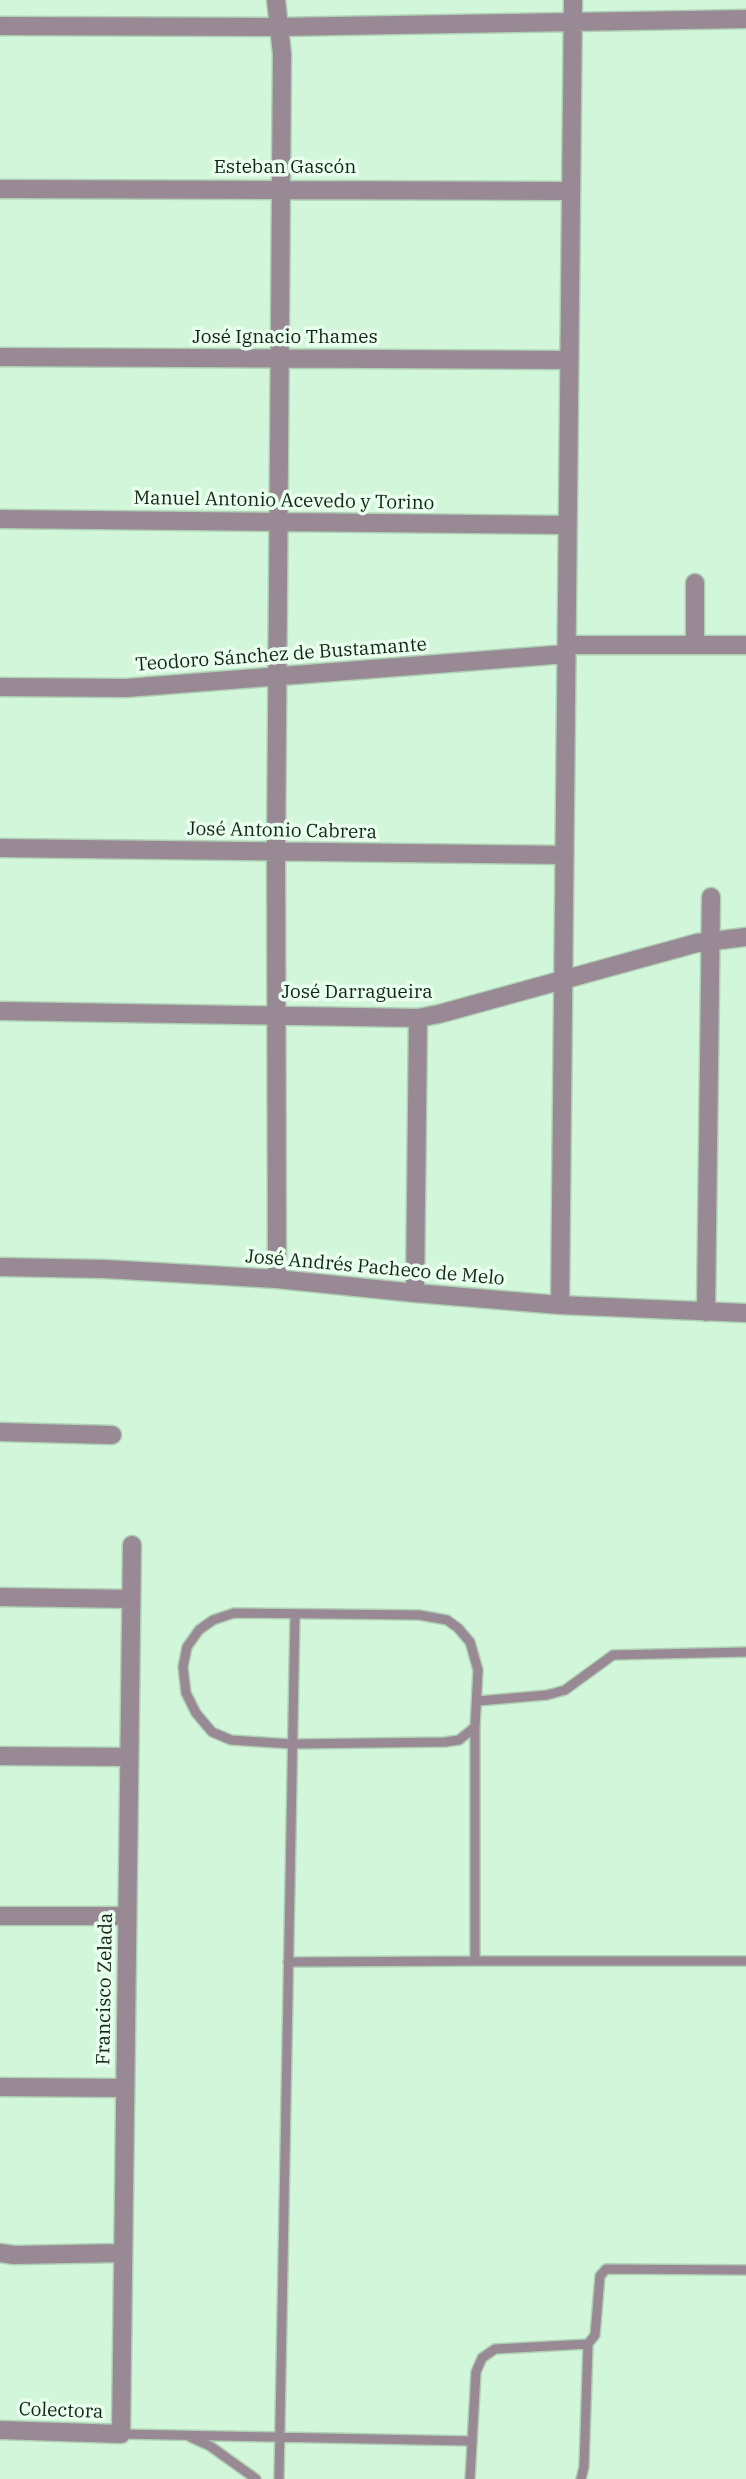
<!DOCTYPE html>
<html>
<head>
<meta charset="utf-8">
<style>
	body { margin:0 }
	canvas { display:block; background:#d2f6d9 }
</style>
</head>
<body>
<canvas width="746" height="2479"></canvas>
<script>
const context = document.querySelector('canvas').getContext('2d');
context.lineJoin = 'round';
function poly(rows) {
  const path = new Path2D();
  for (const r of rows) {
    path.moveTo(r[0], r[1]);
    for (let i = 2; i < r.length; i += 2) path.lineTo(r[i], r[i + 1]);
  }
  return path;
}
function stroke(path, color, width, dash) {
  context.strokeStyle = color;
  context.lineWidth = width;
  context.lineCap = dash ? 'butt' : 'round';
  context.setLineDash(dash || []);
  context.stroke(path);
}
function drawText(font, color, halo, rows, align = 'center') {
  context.font = font + ' "IBM Plex Serif",serif';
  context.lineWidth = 7;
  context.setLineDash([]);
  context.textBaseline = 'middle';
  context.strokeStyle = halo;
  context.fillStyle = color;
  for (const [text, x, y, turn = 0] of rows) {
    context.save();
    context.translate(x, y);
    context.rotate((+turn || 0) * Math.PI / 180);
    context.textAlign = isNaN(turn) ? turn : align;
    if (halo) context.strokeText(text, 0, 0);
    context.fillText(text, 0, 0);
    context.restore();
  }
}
const service = poly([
	[234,1613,419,1615,447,1620,458,1628,470,1642,478,1670,475,1727,459,1740,445,1742,291,1744,231,1740,212,1732,196,1713,186,1693,183,1667,187,1647,199,1630,213,1620,234,1613],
	[478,1701,547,1695,565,1690,613,1655,746,1652],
	[475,1961,746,1961],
	[288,1962,475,1961,475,1727],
	[121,2434,472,2441],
	[190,2437,210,2446,256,2479],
	[279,2479,295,1614],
	[470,2479,476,2372,482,2358,495,2349,588,2344,595,2335,600,2276,606,2269,746,2270],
	[581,2479,584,2467,588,2344]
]);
const minor = poly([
	[276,0,282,54,276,852,277,1279],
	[0,26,278,27,746,19],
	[0,189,571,191],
	[0,357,569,360],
	[0,519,567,525],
	[695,583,695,644],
	[567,645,746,645],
	[0,687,126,688,566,654],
	[0,848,564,855],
	[0,1011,418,1018,439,1014,697,943,746,937],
	[0,1267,105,1269,277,1279,415,1293,560,1305,746,1313],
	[415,1293,418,1018],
	[560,1305,573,0],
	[706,1312,711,897],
	[0,1432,112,1435],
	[0,1597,130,1599],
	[0,1756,129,1757],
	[0,1916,127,1916],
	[0,2087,124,2088],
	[0,2253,14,2255,121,2253],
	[0,2430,121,2434,132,1545]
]);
stroke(service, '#b0d0b6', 12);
stroke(minor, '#b0d0b6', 21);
stroke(service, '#988995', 9);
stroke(minor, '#988995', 18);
drawText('19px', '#152218', '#e9ffed', [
	["Esteban Gascón",285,168],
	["José Ignacio Thames",285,338],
	["Manuel Antonio Acevedo y Torino",284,501,1],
	["Teodoro Sánchez de Bustamante",281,655,-4],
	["José Antonio Cabrera",282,831,1],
	["José Darragueira",357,993],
	["José Andrés Pacheco de Melo",375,1268,5],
	["Francisco Zelada",105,1989,-89],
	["Colectora",61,2411,2]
]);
</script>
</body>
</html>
